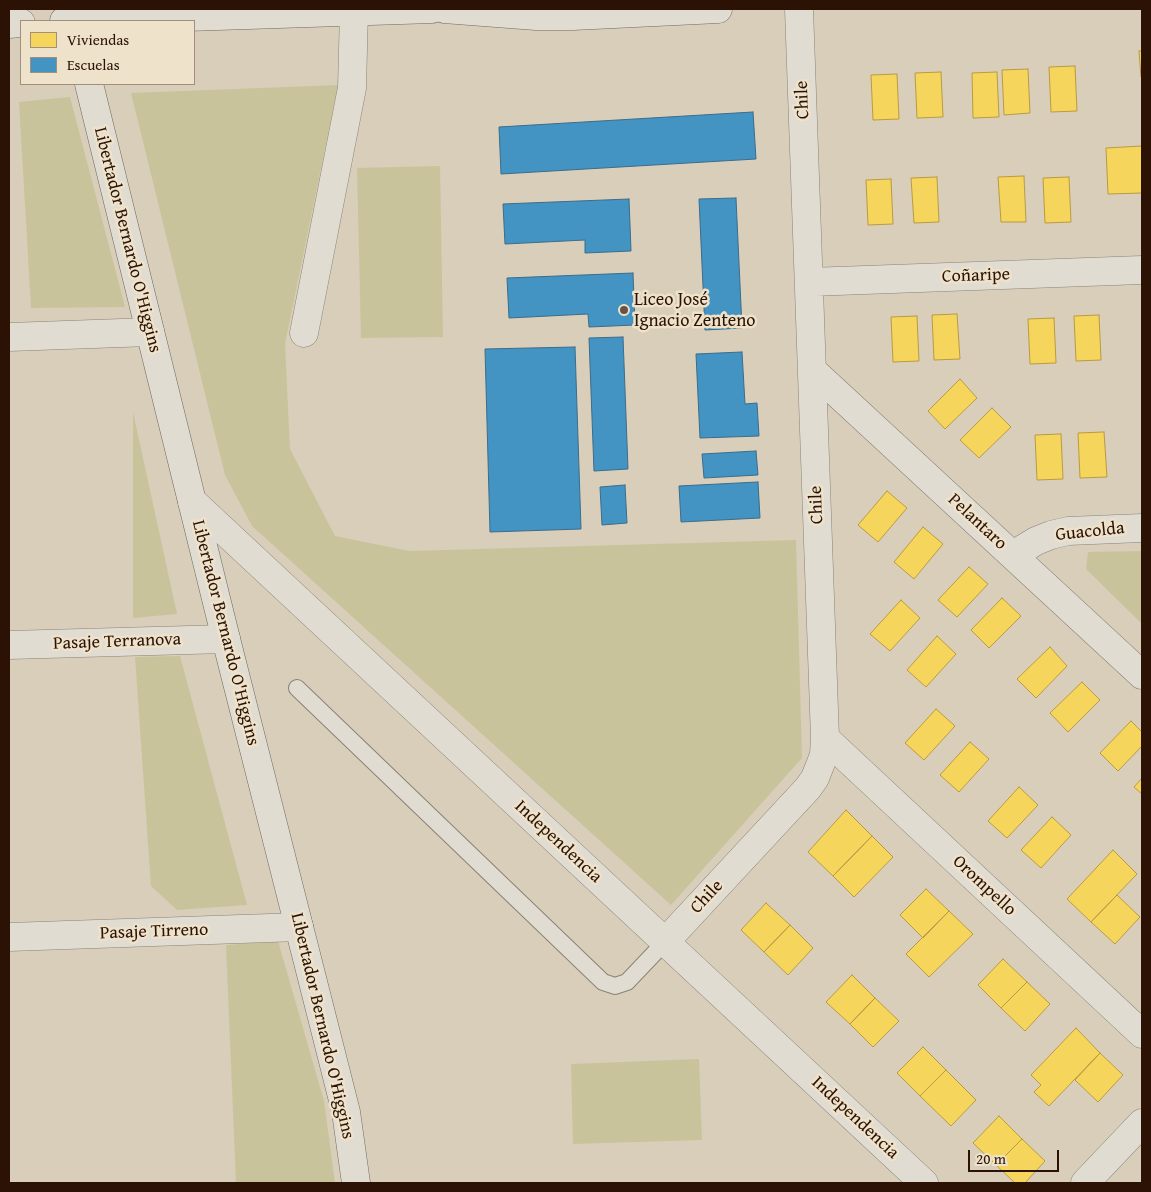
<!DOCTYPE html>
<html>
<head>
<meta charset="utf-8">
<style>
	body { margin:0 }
	#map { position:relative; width:1151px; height:1192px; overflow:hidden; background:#d8ceba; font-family:"Gentium Book Plus",serif }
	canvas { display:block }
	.frame { position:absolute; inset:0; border:10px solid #2b1205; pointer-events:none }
	.legend { position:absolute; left:20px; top:20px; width:175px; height:65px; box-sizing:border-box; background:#eee2ca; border:1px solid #a08f7b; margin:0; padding:6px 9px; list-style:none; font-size:15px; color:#2b1205 }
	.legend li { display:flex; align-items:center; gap:10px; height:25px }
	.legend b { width:25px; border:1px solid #a08f7b }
	.scale { position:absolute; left:968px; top:1150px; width:91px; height:22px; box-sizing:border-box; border:2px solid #2b1205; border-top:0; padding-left:6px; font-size:15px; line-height:18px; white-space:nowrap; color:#2b1205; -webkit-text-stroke:4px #eee2ca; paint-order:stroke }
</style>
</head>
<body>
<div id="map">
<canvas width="1151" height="1192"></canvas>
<div class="frame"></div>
<ul class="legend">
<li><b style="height:14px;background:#f6d55c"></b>Viviendas</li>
<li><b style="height:14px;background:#4393c3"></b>Escuelas</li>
</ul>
<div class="scale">20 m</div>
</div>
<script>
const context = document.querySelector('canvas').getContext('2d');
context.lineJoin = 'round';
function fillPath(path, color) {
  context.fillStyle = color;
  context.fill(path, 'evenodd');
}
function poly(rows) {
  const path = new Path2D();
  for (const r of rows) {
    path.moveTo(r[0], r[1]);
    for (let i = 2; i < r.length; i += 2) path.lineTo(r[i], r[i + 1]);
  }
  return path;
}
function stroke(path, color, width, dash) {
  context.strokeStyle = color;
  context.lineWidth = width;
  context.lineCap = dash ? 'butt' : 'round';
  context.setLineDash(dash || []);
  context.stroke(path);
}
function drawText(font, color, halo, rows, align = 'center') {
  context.font = font + ' "Gentium Book Plus",serif';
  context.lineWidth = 5;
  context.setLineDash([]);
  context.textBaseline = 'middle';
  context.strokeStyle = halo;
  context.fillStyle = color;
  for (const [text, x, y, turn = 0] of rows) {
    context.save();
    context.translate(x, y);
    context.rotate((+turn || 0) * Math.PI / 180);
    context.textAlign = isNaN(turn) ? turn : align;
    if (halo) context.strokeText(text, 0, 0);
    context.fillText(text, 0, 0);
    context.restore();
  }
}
fillPath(poly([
	[338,85,285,344,290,449,335,536,409,551,796,540,802,758,671,905,252,526,225,475,131,93],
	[70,97,125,307,31,308,19,102],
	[440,166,443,337,361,338,357,168],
	[133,412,177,614,133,618],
	[1142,551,1142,624,1086,569,1088,552],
	[180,656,247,905,177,910,151,886,135,657],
	[278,941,324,1101,335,1183,236,1183,226,945],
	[699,1059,702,1140,573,1144,571,1064]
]), '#c9c39c');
const homes = poly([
	[1139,51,1142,51,1142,77,1141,77,1139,51],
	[1075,66,1077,111,1051,112,1049,67,1075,66],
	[1028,69,1030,113,1004,115,1002,70,1028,69],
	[941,72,943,117,917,118,915,73,941,72],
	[997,72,999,117,973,118,972,73,997,72],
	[897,74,899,119,873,120,871,75,897,74],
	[1142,146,1142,193,1108,194,1106,148,1142,146],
	[1024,176,1026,222,1001,222,998,177,1024,176],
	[937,177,939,222,914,223,911,178,937,177],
	[1069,177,1071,222,1045,223,1043,178,1069,177],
	[891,179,893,224,868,225,866,180,891,179],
	[957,314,960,359,934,360,932,315,957,314],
	[1099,315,1101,360,1076,361,1074,316,1099,315],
	[917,316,919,361,893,362,891,317,917,316],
	[1054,318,1056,363,1030,364,1028,319,1054,318],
	[960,379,977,398,945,429,928,411,960,379],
	[992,408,1011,427,979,458,960,440,992,408],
	[1104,432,1107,477,1080,478,1078,433,1104,432],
	[1061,434,1063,479,1037,480,1035,435,1061,434],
	[887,491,907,508,878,542,858,525,887,491],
	[923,527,943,544,914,579,894,562,923,527],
	[969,567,988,584,957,617,938,600,969,567],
	[1002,598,1021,616,989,648,971,630,1002,598],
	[901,600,920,618,890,651,870,634,901,600],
	[937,636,956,654,926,687,907,670,937,636],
	[1050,647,1067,666,1036,698,1017,679,1050,647],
	[1082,682,1100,700,1068,732,1050,713,1082,682],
	[936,709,955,726,924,760,905,743,936,709],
	[1131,721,1142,732,1142,746,1118,771,1100,753,1131,721],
	[970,742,989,759,959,792,940,775,970,742],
	[1142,778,1142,794,1134,787,1142,778],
	[1019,787,1038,805,1007,838,988,821,1019,787],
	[846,810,872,836,833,876,808,852,846,810],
	[1052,817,1071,835,1041,868,1021,850,1052,817],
	[872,836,893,857,854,897,833,876,872,836],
	[1113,850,1137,874,1091,922,1067,899,1113,850],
	[926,889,949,911,923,938,900,915,926,889],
	[1117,895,1140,917,1115,944,1091,922,1117,895],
	[766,903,790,925,764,952,741,930,766,903],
	[949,911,973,934,929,977,906,954,949,911],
	[790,925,813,948,788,975,764,952,790,925],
	[1003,959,1027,982,1001,1008,978,985,1003,959],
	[852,975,875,998,850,1024,826,1002,852,975],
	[1027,982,1050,1004,1025,1031,1001,1008,1027,982],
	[875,998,899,1021,873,1047,850,1024,875,998],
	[1076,1028,1100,1053,1049,1106,1034,1092,1041,1085,1031,1075,1076,1028],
	[923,1047,946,1070,920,1096,897,1073,923,1047],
	[1100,1053,1123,1075,1098,1102,1075,1080,1100,1053],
	[946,1070,976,1100,951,1126,920,1096,946,1070],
	[999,1116,1022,1139,996,1165,973,1143,999,1116],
	[1022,1139,1045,1161,1025,1183,1015,1183,996,1165,1022,1139]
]);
fillPath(homes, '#f6d55c');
stroke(homes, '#b99a42', 1);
const schools = poly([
	[753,112,756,159,501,174,499,127,753,112],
	[736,198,742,328,705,330,699,199,736,198],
	[629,199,631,251,585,253,585,240,505,244,503,204,629,199],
	[633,273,635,325,589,327,588,314,509,318,507,278,633,273],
	[623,337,628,469,594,471,589,338,623,337],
	[575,347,581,529,490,532,485,349,575,347],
	[742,352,745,404,757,403,759,436,700,438,696,354,742,352],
	[756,451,758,475,704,478,702,454,756,451],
	[758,482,760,518,681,522,679,486,758,482],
	[625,485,627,523,602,525,600,487,625,485]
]);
fillPath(schools, '#4393c3');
stroke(schools, '#3c6c8a', 1);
const lane = poly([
	[297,688,603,982,615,986,627,982,665,942]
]);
const street = poly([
	[809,282,1142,270],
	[304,333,352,88,354,11],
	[9,337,150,332],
	[812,370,1142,675],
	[192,501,924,1183],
	[1013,555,1036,541,1051,535,1068,531,1142,528],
	[9,645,226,639],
	[825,738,1142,1034],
	[9,937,299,927],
	[665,942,808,788,815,778,824,755,825,738,799,9],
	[1085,1183,1142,1123]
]);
const secondary = poly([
	[444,9,536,16,573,16,718,9],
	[64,21,432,9],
	[9,24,21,23],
	[89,84,226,639,346,1112,356,1183]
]);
stroke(lane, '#8b8275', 18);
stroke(street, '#8b8275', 29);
stroke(secondary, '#72695d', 29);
stroke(lane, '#e0dcd2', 16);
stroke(street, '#e0dcd2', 28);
stroke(secondary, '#e0dcd2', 28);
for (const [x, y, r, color] of [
	[624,310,5,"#685444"]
]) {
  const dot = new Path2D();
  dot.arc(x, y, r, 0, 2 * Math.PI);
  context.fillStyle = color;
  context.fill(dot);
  stroke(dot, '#eee2ca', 2);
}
drawText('18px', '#2b1205', '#eee2ca', [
	["Chile",803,100,-92],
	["Libertador Bernardo O'Higgins",127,240,76],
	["Coñaripe",976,276,-2],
	["Chile",817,505,-92],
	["Pelantaro",977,522,43],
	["Guacolda",1090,532,-6],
	["Libertador Bernardo O'Higgins",225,633,76],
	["Pasaje Terranova",117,642,-2],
	["Independencia",558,842,43],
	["Orompello",984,886,43],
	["Chile",707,897,-47],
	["Pasaje Tirreno",154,932,-2],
	["Libertador Bernardo O'Higgins",322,1026,77],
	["Independencia",855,1118,43]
]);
drawText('18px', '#2b1205', '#eee2ca', [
	["Liceo José",634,300],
	["Ignacio Zenteno",634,321]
], 'left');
</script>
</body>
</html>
